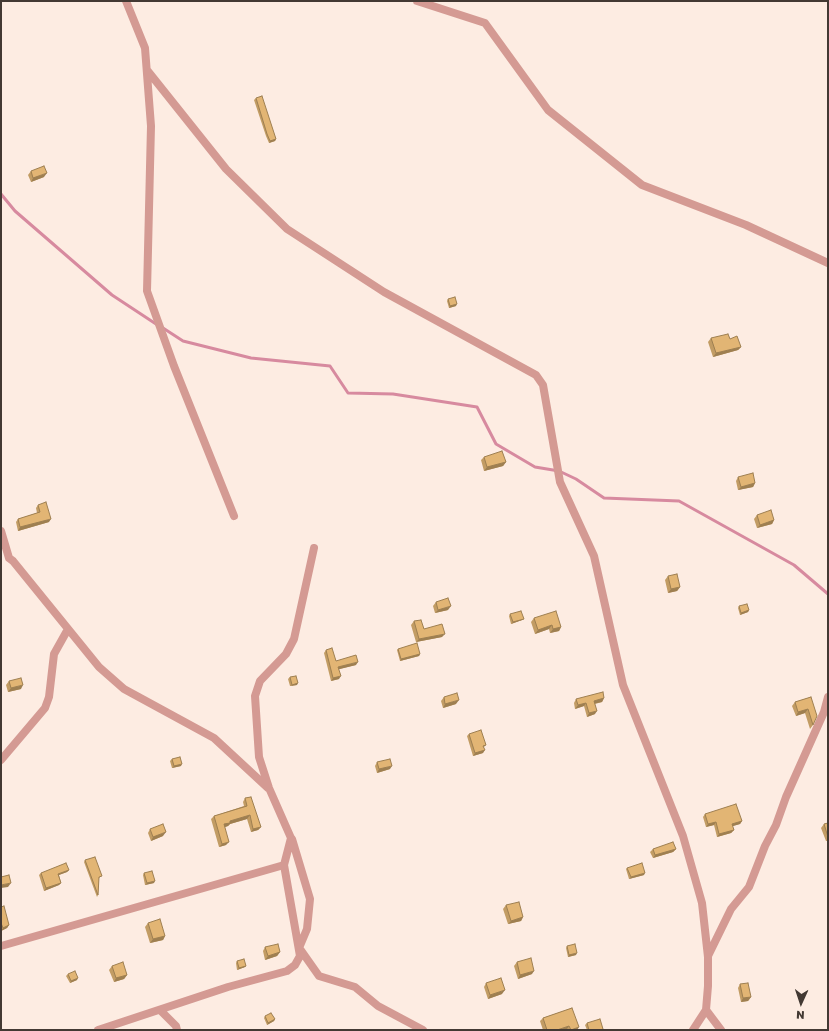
<!DOCTYPE html>
<html>
<head>
<meta charset="utf-8">
<style>
	body { margin:0 }
	#map { position:relative; width:829px; height:1031px; overflow:hidden; background:#fdece2; font-family:"Golos Text",sans-serif }
	canvas { display:block }
	.frame { position:absolute; inset:0; border:2px solid #433933; pointer-events:none }
	.north { position:absolute; left:781px; top:983px; width:40px; height:40px; -webkit-text-stroke:3px #fdece2; paint-order:stroke; rotate:183deg; font-size:11px; font-weight:700; line-height:16px; text-align:center; color:#433933 }
	.north::after { content:''; display:block; margin:auto; width:14px; height:18px; background:#433933; clip-path:polygon(50% 0,100% 100%,50% 72%,0 100%) }
</style>
</head>
<body>
<div id="map">
<canvas width="829" height="1031"></canvas>
<div class="frame"></div>
<div class="north">N</div>
</div>
<script>
const context = document.querySelector('canvas').getContext('2d');
context.lineJoin = 'round';
function poly(rows) {
  const path = new Path2D();
  for (const r of rows) {
    path.moveTo(r[0], r[1]);
    for (let i = 2; i < r.length; i += 2) path.lineTo(r[i], r[i + 1]);
  }
  return path;
}
function stroke(path, color, width, dash) {
  context.strokeStyle = color;
  context.lineWidth = width;
  context.lineCap = dash ? 'butt' : 'round';
  context.setLineDash(dash || []);
  context.stroke(path);
}
function fillPath(path, color) {
  context.fillStyle = color;
  context.fill(path, 'evenodd');
}
stroke(poly([
	[1,194,15,211,112,295,156,324],
	[163,328,183,341,251,358,330,366,348,393,393,394,477,407,496,444,535,467,559,471,576,479,604,498,679,501,794,565,828,594]
]), '#d78a9f', 3);
stroke(poly([
	[126,1,145,48,151,126,147,291,174,366,234,516],
	[417,1,485,23,548,110,642,185,746,225,828,263],
	[147,70,226,169,287,229,384,292,536,375,543,385,560,482,594,556,623,685,683,836,702,903,708,957,708,986,706,1010,693,1030],
	[1,531,9,558,13,561,99,667,124,689,214,738,268,788],
	[1,760,45,708,49,697,54,654,68,629],
	[292,839,310,899,307,929,299,948],
	[1,946,284,865],
	[300,949,319,976,355,987,378,1006,423,1030],
	[708,956,731,909,749,887,765,846,776,825,786,797,824,712,828,697],
	[160,1010,176,1026,177,1030],
	[706,1010,721,1030],
	[98,1030,228,987,287,971,295,965,300,956,284,865,291,838,269,788,259,757,255,696,260,681,286,654,294,639,314,548]
]), '#d49a93', 8);
fillPath(poly([
	[256,98,276,139,275,141,269,143,266,136,254,100],
	[31,171,44,177,31,182,28,175],
	[448,299,456,306,449,308,447,301],
	[711,338,730,339,741,347,738,350,713,357,708,342],
	[484,457,506,462,503,466,484,471,481,460],
	[738,477,755,483,753,487,738,490,736,481],
	[38,505,49,522,18,531,16,522,18,519,37,513,36,508],
	[757,515,774,520,772,524,757,528,754,519],
	[668,576,680,587,677,591,668,593,665,580],
	[436,602,448,610,435,613,433,606],
	[739,606,749,610,748,612,740,615,738,608],
	[510,614,524,619,522,620,511,624,509,616],
	[534,618,561,627,559,631,550,633,549,629,535,634,531,622],
	[414,621,424,629,442,637,416,642,411,625],
	[398,649,420,654,419,656,400,661,397,650],
	[326,650,336,661,356,665,339,669,339,679,331,681,324,653],
	[290,677,297,685,290,686,288,679],
	[9,681,21,689,8,692,6,685],
	[444,697,456,704,443,708,441,701],
	[811,697,813,725,810,729,805,713,796,716,792,706,795,702],
	[604,698,602,702,595,704,595,714,587,717,584,706,575,709,574,703,576,699],
	[469,734,486,745,484,747,483,753,473,756,467,736],
	[172,759,181,766,172,768,170,761],
	[377,762,390,769,377,773,375,766],
	[245,798,261,827,258,830,251,832,247,819,230,824,228,826,225,827,226,845,219,847,211,819,214,816,244,806,243,802],
	[705,814,742,821,740,824,732,826,734,830,731,833,717,837,714,825,706,827,703,817],
	[828,823,828,841,826,841,821,828,824,824],
	[150,829,163,836,151,841,148,833],
	[653,849,676,849,673,852,653,858,650,852],
	[85,860,100,878,99,878,98,895,97,897,84,862],
	[627,868,644,875,629,879,626,869],
	[69,870,67,872,59,875,61,883,59,885,44,891,39,875,41,873],
	[144,873,154,883,145,885,143,875],
	[506,905,523,917,521,921,508,924,503,909],
	[1,907,9,925,7,928,1,931],
	[148,923,165,936,163,940,150,943,145,927],
	[567,946,576,955,568,957,566,948],
	[265,947,280,952,277,956,265,960,263,951],
	[237,961,246,966,245,967,237,970,236,963],
	[517,962,532,974,518,979,514,966],
	[112,966,127,975,124,979,114,982,109,970],
	[68,974,77,980,70,983,66,976],
	[486,983,502,994,488,999,484,987],
	[740,984,751,997,748,1001,741,1002,738,988],
	[572,1008,577,1030,567,1030,567,1029,565,1030,543,1030,540,1021,543,1018],
	[265,1016,275,1019,274,1021,267,1025,264,1018],
	[587,1023,602,1030,587,1030,585,1025]
]), '#c29c64');
fillPath(poly([
	[276,139,275,141,269,143,270,141],
	[47,173,44,177,31,182,33,178],
	[457,304,456,306,449,308,450,306],
	[741,347,738,350,713,357,716,353],
	[506,462,503,466,484,471,487,467],
	[755,483,753,487,738,490,741,487],
	[51,519,49,522,18,531,20,527],
	[774,520,772,524,757,528,760,525],
	[680,587,677,591,668,593,671,589],
	[451,606,448,610,435,613,438,610],
	[749,610,748,612,740,615,741,613],
	[524,619,522,620,511,624,513,622],
	[552,625,549,629,535,634,538,630],
	[561,627,559,631,550,633,553,629],
	[445,634,442,637,416,642,419,639],
	[420,654,419,656,400,661,401,659],
	[358,662,356,665,336,670,338,667],
	[341,676,339,679,331,681,333,678],
	[298,683,297,685,290,686,292,685],
	[23,685,21,689,8,692,11,688],
	[604,698,602,702,592,704,594,701],
	[459,700,456,704,443,708,445,704],
	[586,703,584,706,575,709,578,705],
	[808,709,805,713,796,716,798,712],
	[597,711,595,714,587,717,589,713],
	[485,750,483,753,473,756,475,753],
	[182,764,181,766,172,768,174,766],
	[392,766,390,769,377,773,379,769],
	[250,815,247,819,230,824,228,826,222,828,224,824,230,821],
	[742,821,740,824,730,827,732,824],
	[716,822,714,825,706,827,708,824],
	[261,827,258,830,251,832,253,829],
	[734,830,731,833,717,837,719,834],
	[166,832,163,836,151,841,153,837],
	[229,842,226,845,219,847,222,844],
	[676,849,673,852,653,858,655,855],
	[69,870,67,872,56,876,58,874],
	[645,873,644,875,629,879,631,877],
	[155,881,154,883,145,885,147,883],
	[11,883,8,887,1,888,1,885],
	[61,883,59,885,44,891,46,888],
	[523,917,521,921,508,924,511,921],
	[9,925,7,928,1,931,3,928],
	[165,936,163,940,150,943,153,939],
	[280,952,277,956,265,960,268,956],
	[577,953,576,955,568,957,569,955],
	[246,966,245,967,237,970,239,968],
	[534,971,532,974,518,979,520,975],
	[127,975,124,979,114,982,116,978],
	[78,978,77,980,70,983,71,981],
	[505,990,502,994,488,999,490,995],
	[751,997,748,1001,741,1002,743,998],
	[275,1019,274,1021,267,1025,268,1023],
	[569,1026,567,1029,565,1030,557,1030],
	[579,1027,577,1030,571,1030]
]), '#9e7f51');
const building = poly([
	[262,96,276,139,270,141,267,134,256,98,262,96],
	[44,166,47,173,33,178,31,171,44,166],
	[455,297,457,304,450,306,448,299,455,297],
	[728,334,730,339,737,336,741,347,716,353,711,338,728,334],
	[502,451,506,462,487,467,484,457,502,451],
	[753,473,755,483,741,487,738,477,753,473],
	[46,502,51,519,20,527,18,519,40,512,38,505,46,502],
	[771,510,774,520,760,525,757,515,771,510],
	[677,574,680,587,671,589,668,576,677,574],
	[448,598,451,606,438,610,436,602,448,598],
	[747,604,749,610,741,613,739,606,747,604],
	[521,611,524,619,513,622,510,614,521,611],
	[556,611,561,627,553,629,552,625,538,630,534,618,556,611],
	[421,620,424,629,442,624,445,634,419,639,414,621,421,620],
	[417,643,420,654,401,659,398,649,417,643],
	[332,648,336,661,356,655,358,662,338,667,341,676,333,678,326,650,332,648],
	[296,676,298,683,292,685,290,677,296,676],
	[21,678,23,685,11,688,9,681,21,678],
	[603,692,604,698,594,701,597,711,589,713,586,703,578,705,576,699,603,692],
	[457,693,459,700,445,704,444,697,457,693],
	[811,697,817,716,813,725,808,709,798,712,795,702,811,697],
	[481,730,486,745,483,746,485,750,475,753,469,734,481,730],
	[180,757,182,764,174,766,172,759,180,757],
	[390,759,392,766,379,769,377,762,390,759],
	[251,797,261,827,253,829,250,815,230,821,230,823,224,824,229,842,222,844,214,816,247,806,245,798,251,797],
	[736,804,742,821,732,824,734,830,719,834,716,822,708,824,705,814,736,804],
	[828,823,828,837,824,824,828,823],
	[163,824,166,832,153,837,150,829,163,824],
	[673,842,676,849,655,855,653,849,673,842],
	[95,857,102,876,99,877,98,895,85,860,95,857],
	[66,863,69,870,58,874,61,883,46,888,41,873,66,863],
	[642,863,645,873,631,877,627,868,642,863],
	[152,871,155,881,147,883,144,873,152,871],
	[9,875,11,883,1,885,1,877,9,875],
	[519,902,523,917,511,921,506,905,519,902],
	[4,906,9,925,3,928,1,923,1,907,4,906],
	[160,919,165,936,153,939,148,923,160,919],
	[278,944,280,952,268,956,265,947,278,944],
	[575,944,577,953,569,955,567,946,575,944],
	[531,958,534,971,520,975,517,962,531,958],
	[244,959,246,966,239,968,237,961,244,959],
	[123,962,127,975,116,978,112,966,123,962],
	[75,971,78,978,71,981,68,974,75,971],
	[501,978,505,990,490,995,486,983,501,978],
	[748,983,751,997,743,998,740,984,748,983],
	[572,1008,579,1027,571,1030,569,1026,557,1030,547,1030,543,1018,572,1008],
	[271,1013,275,1019,268,1023,265,1016,271,1013],
	[600,1019,603,1029,600,1030,589,1030,587,1023,600,1019]
]);
fillPath(building, '#e2b574');
stroke(building, '#9e7f51', 1);
</script>
</body>
</html>
